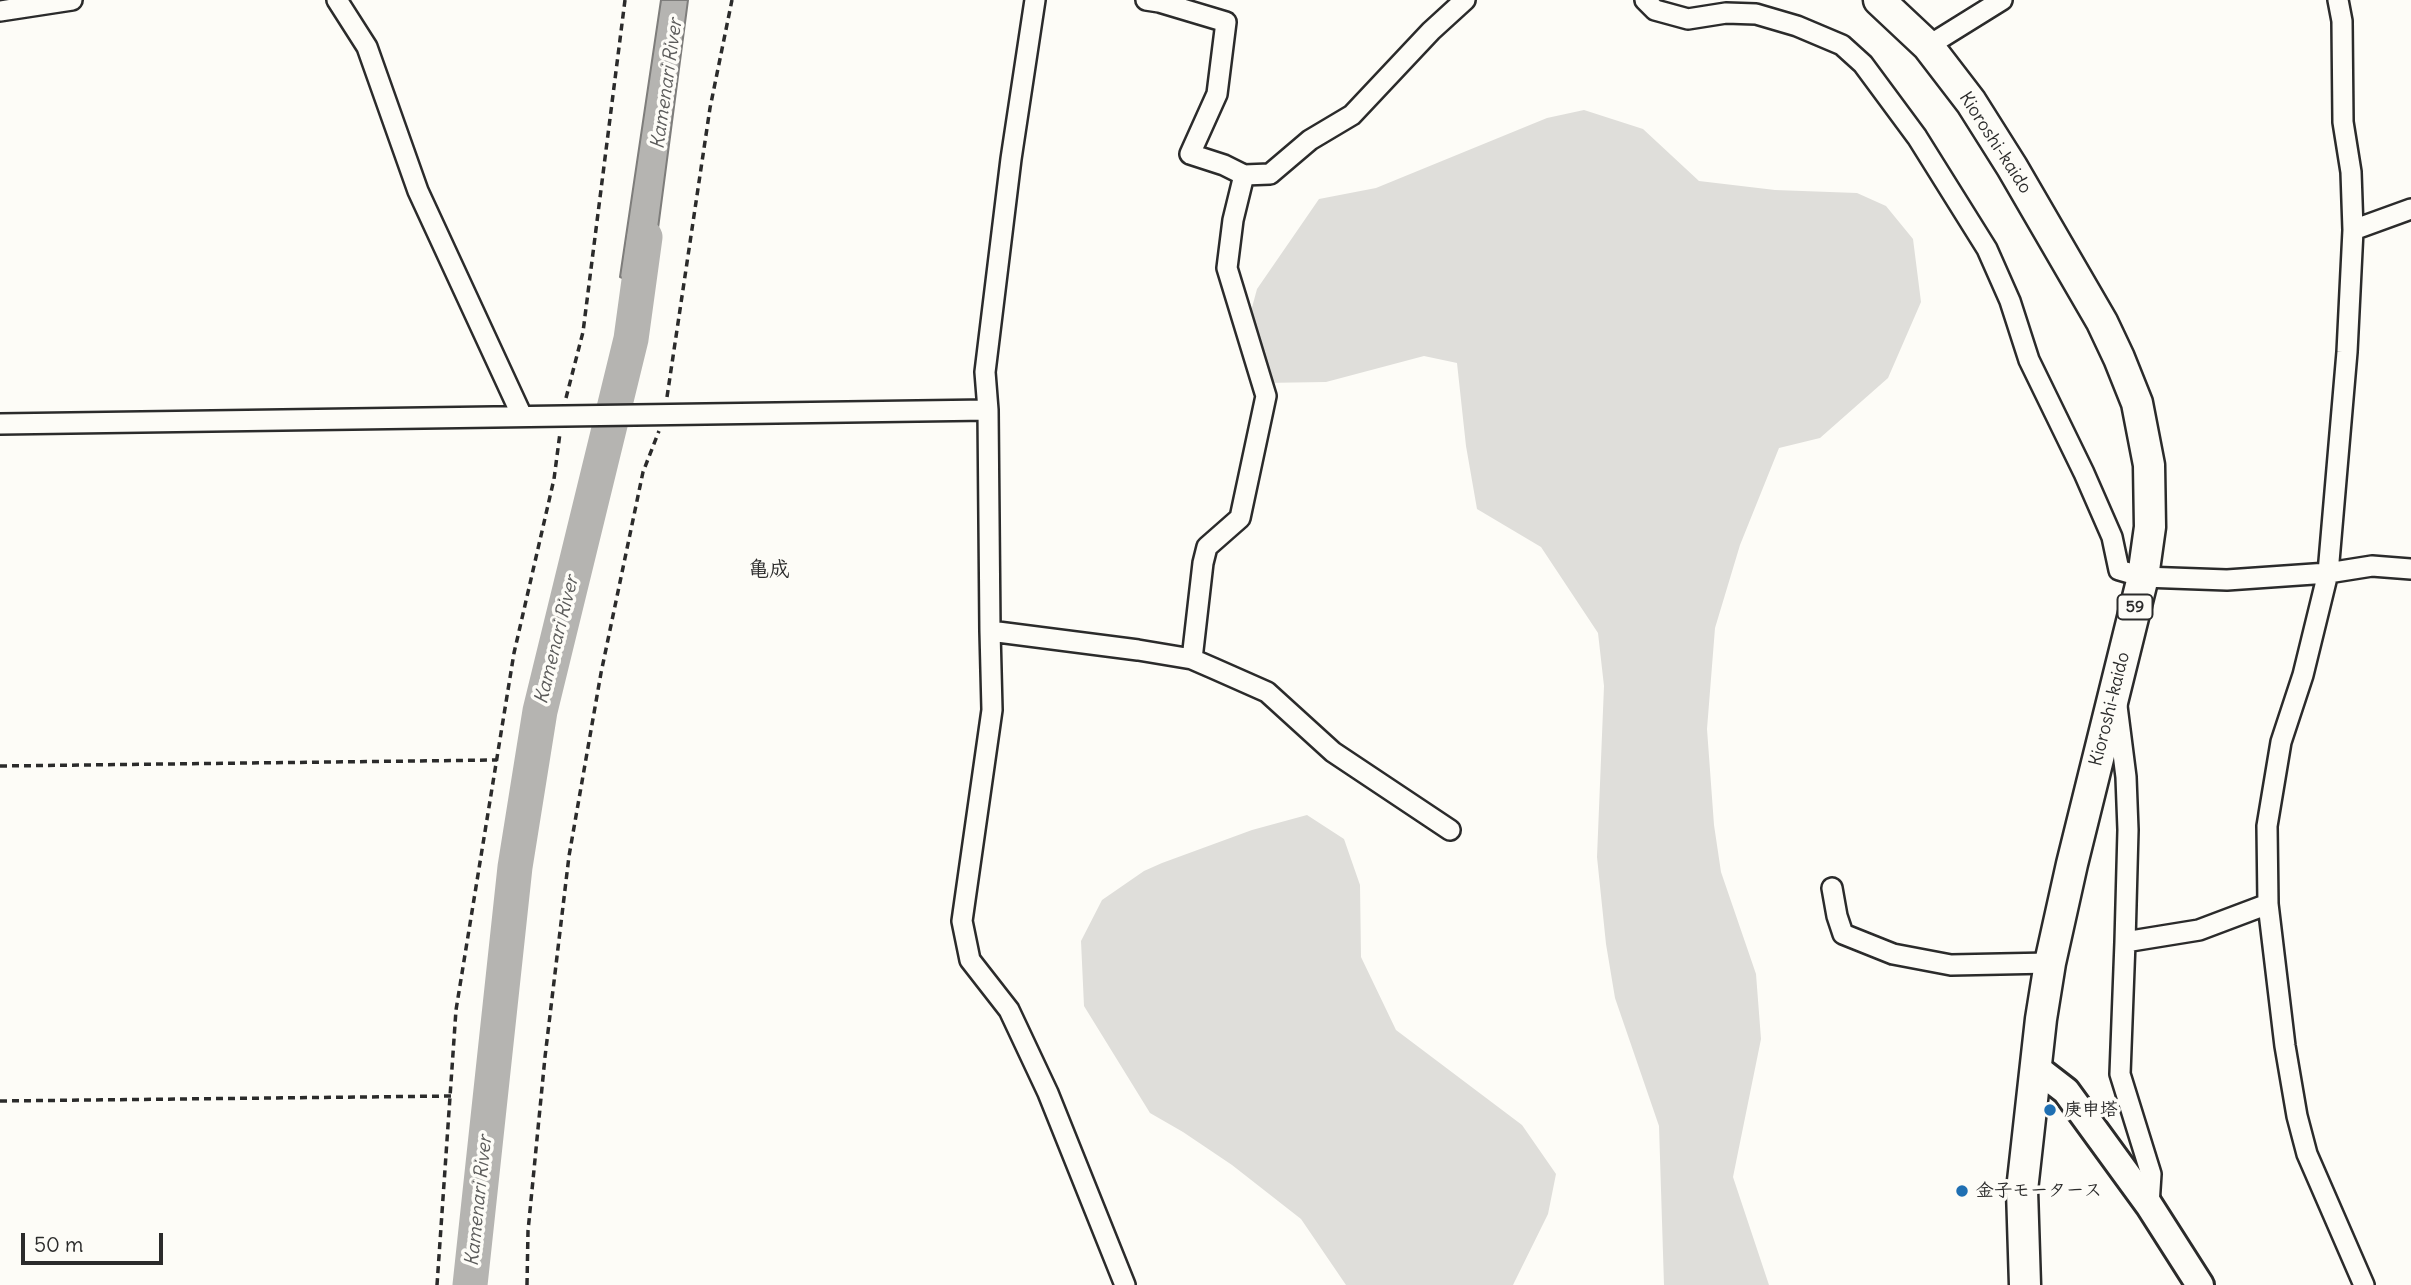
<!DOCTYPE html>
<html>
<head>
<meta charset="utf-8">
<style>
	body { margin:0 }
	#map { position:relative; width:2411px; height:1285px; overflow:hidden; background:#fdfcf7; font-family:Delius,sans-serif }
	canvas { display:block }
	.scale { position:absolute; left:21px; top:1233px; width:142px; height:32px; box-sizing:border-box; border:4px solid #2b2b2b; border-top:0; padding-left:9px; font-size:21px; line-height:24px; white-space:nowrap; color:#2b2b2b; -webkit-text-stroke:5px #fdfcf7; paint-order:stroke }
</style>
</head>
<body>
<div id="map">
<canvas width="2411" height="1285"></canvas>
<div class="scale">50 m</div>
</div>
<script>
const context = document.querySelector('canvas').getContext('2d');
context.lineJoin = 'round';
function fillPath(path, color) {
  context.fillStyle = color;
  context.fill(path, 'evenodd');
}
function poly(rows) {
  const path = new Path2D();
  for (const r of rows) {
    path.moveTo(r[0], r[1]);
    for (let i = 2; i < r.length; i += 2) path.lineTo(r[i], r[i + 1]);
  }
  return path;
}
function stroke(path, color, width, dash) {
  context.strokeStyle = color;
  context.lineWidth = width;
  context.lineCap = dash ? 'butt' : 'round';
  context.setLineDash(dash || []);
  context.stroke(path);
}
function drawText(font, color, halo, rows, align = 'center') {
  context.font = font + ' Delius,"Klee One",sans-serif';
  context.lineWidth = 7;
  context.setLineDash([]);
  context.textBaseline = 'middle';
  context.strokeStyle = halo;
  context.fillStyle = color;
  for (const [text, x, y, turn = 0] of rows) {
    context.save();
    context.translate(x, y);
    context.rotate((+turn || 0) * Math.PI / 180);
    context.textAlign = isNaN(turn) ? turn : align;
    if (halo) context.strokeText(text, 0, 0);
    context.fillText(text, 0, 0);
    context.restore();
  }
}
fillPath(poly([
	[1584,110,1643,129,1699,181,1775,190,1857,193,1886,206,1913,239,1921,302,1888,378,1820,438,1779,448,1740,545,1715,628,1707,729,1714,825,1721,872,1756,974,1761,1039,1733,1177,1769,1285,1664,1285,1659,1126,1615,998,1606,944,1597,857,1604,686,1598,633,1541,547,1477,509,1466,446,1457,363,1424,356,1326,382,1262,383,1247,326,1257,289,1319,199,1376,188,1547,118],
	[1307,815,1344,839,1360,885,1361,957,1396,1030,1522,1125,1556,1174,1548,1214,1513,1285,1346,1285,1301,1219,1232,1165,1183,1132,1150,1113,1084,1006,1081,941,1102,900,1144,871,1162,863,1252,830]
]), '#dfdeda');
const water = poly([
	[661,0,688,0,650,289,620,277,661,0]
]);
fillPath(water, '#b5b4b1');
stroke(water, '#7e7d7b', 2);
stroke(poly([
	[470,1285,515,867,540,711,631,339,645,237]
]), '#b5b4b1', 35);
const street = poly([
	[337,0,367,47,418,191,522,416],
	[1035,0,1011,159,985,372,988,410,990,631,992,710,962,921,970,960,1009,1010,1048,1093,1125,1285],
	[1146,0,1159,2,1226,22,1217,94,1190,154,1224,165,1244,175,1270,174,1310,140,1352,115,1431,31,1465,0],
	[1645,0,1655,10,1688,19,1726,13,1756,14,1797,26,1842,45,1863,64,1917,137,1987,249,2010,301,2029,360,2084,473,2112,537,2119,570,2143,577,2227,580,2328,573,2372,566,2411,569],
	[0,11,72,0],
	[1928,46,2002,0],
	[2353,230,2411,209],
	[0,424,988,410],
	[990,631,1138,650,1192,659,1215,669,1267,692,1333,752,1450,830],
	[1192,659,1203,563,1207,547,1240,518,1266,396,1227,268,1233,220,1244,175],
	[2117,706,2126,777,2128,830,2125,942,2199,930,2268,904,2285,1046,2297,1116,2307,1154,2364,1285],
	[1832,888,1837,916,1843,934,1893,954,1951,965,2050,963],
	[2268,904,2267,826,2281,742,2303,675,2328,573,2347,352,2353,230,2351,172,2343,122,2342,21,2338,0],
	[2125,942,2120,1074,2151,1174,2149,1205]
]);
const secondary = poly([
	[2035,1067,2066,1091,2149,1205,2200,1285]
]);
const primary = poly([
	[1879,0,1928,46,1971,102,2012,167,2102,322,2119,358,2137,403,2149,465,2150,527,2143,577,2072,864,2050,963,2041,1019,2022,1190,2025,1285]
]);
stroke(street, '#2b2b2b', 24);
stroke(secondary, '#2b2b2b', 32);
stroke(primary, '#2b2b2b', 35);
stroke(poly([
	[667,397,710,108,732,0],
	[566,398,583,332,625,0],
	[0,766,497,760],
	[0,1101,451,1096],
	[437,1285,456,1010,514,653,554,479,560,433],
	[527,1285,528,1231,545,1057,569,856,601,673,643,472,659,431]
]), '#2b2b2b', 3.5, [7, 5]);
stroke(street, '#fdfcf7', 19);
stroke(secondary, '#fdfcf7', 26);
stroke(primary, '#fdfcf7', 30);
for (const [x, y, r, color] of [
	[2050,1110,7,"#1f6fb2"],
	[1962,1191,7,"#1f6fb2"]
]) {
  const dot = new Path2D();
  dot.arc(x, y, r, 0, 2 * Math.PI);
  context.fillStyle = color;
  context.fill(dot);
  stroke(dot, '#fdfcf7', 2.5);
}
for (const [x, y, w] of [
	[2135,607,35]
]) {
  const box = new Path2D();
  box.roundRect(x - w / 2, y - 12.5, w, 25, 5);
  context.fillStyle = '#fdfcf7';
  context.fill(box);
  stroke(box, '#2b2b2b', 2);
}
drawText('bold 16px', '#2b2b2b', null, [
	["59",2135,607]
]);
drawText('18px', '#2b2b2b', '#fdfcf7', [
	["Kioroshi-kaido",1995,143,57],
	["Kioroshi-kaido",2110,709,-76]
]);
drawText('bold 18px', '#2b2b2b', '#fdfcf7', [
	["庚申塔",2064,1110],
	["金子モータース",1976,1191]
], 'left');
drawText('italic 19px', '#5b5b5a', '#fdfcf7', [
	["Kamenari River",667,84,-82],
	["Kamenari River",557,640,-76],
	["Kamenari River",479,1201,-84]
]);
drawText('bold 21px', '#2b2b2b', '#fdfcf7', [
	["亀成",769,570]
]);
</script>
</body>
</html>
